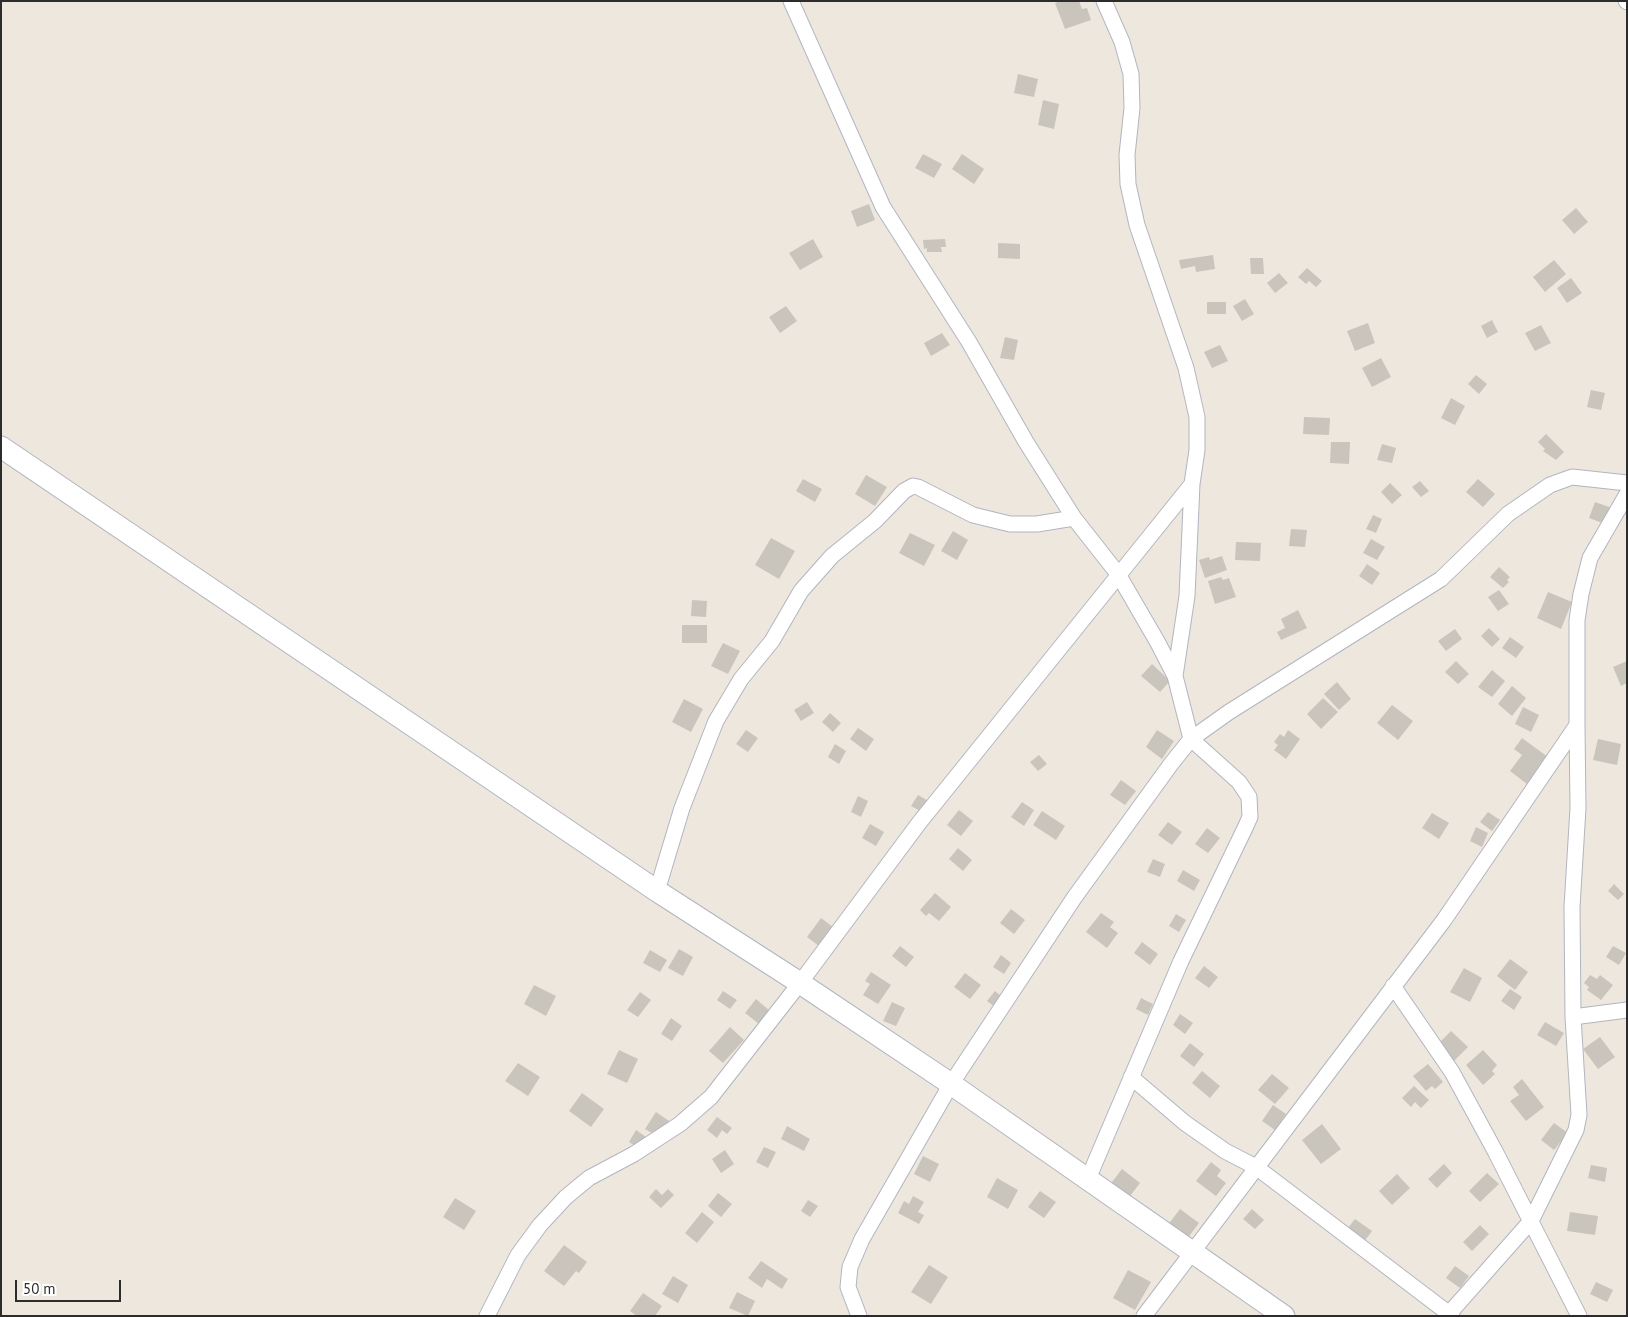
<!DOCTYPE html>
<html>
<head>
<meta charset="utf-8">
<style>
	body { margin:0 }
	#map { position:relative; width:1628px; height:1317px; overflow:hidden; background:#eee7de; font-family:"PT Sans",sans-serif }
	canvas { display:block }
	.frame { position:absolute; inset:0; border:2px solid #2c2c2c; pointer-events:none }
	.scale { position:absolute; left:15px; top:1280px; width:106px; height:22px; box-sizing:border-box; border:2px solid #2c2c2c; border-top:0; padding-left:6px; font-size:15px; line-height:18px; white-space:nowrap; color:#2c2c2c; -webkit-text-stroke:4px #fff; paint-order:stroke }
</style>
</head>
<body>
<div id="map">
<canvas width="1628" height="1317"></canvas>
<div class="frame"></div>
<div class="scale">50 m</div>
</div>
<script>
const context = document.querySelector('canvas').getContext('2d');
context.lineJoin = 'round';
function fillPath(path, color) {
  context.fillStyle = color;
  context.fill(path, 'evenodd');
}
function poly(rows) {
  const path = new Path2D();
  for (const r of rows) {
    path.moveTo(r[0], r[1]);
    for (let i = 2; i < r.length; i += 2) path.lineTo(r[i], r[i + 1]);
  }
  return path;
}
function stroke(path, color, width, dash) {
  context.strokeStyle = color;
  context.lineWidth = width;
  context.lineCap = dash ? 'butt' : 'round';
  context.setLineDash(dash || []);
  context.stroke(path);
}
fillPath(poly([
	[1061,1,1079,1,1082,9,1087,8,1091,20,1065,29,1055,3],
	[1018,74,1038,79,1034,97,1014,93],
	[1043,100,1059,104,1054,129,1038,125],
	[923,154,942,164,934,178,915,168],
	[962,154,984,169,974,184,952,169],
	[869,204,875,220,857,227,851,211],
	[1576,208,1588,222,1574,234,1562,220],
	[813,239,823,257,800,270,789,253],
	[945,239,946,247,941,247,942,252,927,252,927,248,924,249,923,240],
	[998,243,1020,244,1020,259,998,258],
	[1213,255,1215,269,1196,272,1195,266,1181,269,1179,260],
	[1250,258,1263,258,1264,274,1251,274],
	[1554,260,1566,274,1545,292,1533,277],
	[1307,268,1322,281,1316,287,1309,281,1306,284,1298,277],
	[1279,273,1288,283,1275,293,1267,283],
	[1571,278,1582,293,1567,303,1557,288],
	[1245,299,1254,314,1242,321,1233,306],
	[1207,302,1226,302,1226,314,1207,314],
	[786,306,797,321,780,333,769,317],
	[1492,320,1498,332,1487,338,1481,326],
	[1368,323,1375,343,1355,351,1347,331],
	[1541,325,1551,343,1535,351,1525,333],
	[942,333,950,345,931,356,924,343],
	[1005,337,1018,340,1014,360,1000,358],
	[1220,345,1228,361,1212,368,1204,352],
	[1381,358,1391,377,1372,387,1362,368],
	[1476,375,1487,384,1479,394,1468,384],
	[1591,390,1605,393,1601,410,1587,407],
	[1451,398,1465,406,1455,425,1441,418],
	[1304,417,1330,418,1329,435,1303,434],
	[1546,434,1564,452,1556,460,1543,451,1545,449,1538,442],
	[1331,442,1350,442,1349,464,1330,463],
	[1382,444,1396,448,1392,463,1377,460],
	[866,475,887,487,875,506,855,494],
	[803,479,822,489,815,502,796,491],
	[1478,479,1495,494,1483,507,1466,492],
	[1420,481,1429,491,1421,497,1412,487],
	[1390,483,1402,495,1392,504,1381,492],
	[1595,502,1612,508,1605,524,1589,518],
	[1373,515,1382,519,1376,533,1366,529],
	[1291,529,1307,530,1305,547,1289,546],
	[953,531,968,540,957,560,941,551],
	[910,533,935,545,924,566,899,553],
	[771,538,795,551,779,579,755,565],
	[1371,539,1385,547,1377,560,1363,553],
	[1236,542,1261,543,1260,561,1235,560],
	[1222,556,1227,570,1205,578,1199,560,1209,557,1210,560],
	[1367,564,1380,573,1372,585,1359,576],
	[1499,567,1510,577,1507,580,1509,582,1503,588,1490,577],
	[1221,577,1223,580,1229,578,1236,597,1215,604,1208,581],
	[1499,590,1509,604,1498,611,1488,597],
	[1548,592,1572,602,1561,629,1537,618],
	[692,600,707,601,706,617,691,616],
	[1298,610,1307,628,1281,640,1277,632,1285,628,1281,619],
	[682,625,707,625,707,643,682,643],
	[1489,628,1500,639,1492,647,1481,636],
	[1455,629,1462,639,1446,651,1438,641],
	[1510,637,1524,647,1516,658,1502,648],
	[723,643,740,651,728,674,711,666],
	[1456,661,1469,674,1458,684,1445,672],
	[1627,661,1627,683,1621,686,1613,667],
	[1152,664,1170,681,1160,692,1141,676],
	[1492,670,1505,681,1492,697,1478,687],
	[1337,682,1351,699,1339,710,1324,694],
	[1512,686,1526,698,1512,716,1498,704],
	[1323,698,1338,712,1321,729,1307,714],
	[684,699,703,709,691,732,672,722],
	[807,702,814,713,801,721,794,710],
	[1392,705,1413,721,1398,740,1377,723],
	[1523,707,1539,715,1531,732,1515,724],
	[830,713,841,723,833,732,822,722],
	[858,728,874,739,866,751,850,739],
	[746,730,758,738,748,752,736,744],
	[1157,730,1174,741,1162,759,1146,747],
	[1288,730,1300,739,1286,759,1274,750,1278,745,1274,742,1280,734,1284,737],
	[1522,738,1548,757,1527,784,1510,771,1522,755,1514,749],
	[1598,739,1621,744,1617,765,1593,760],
	[835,744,846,751,839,764,828,757],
	[1039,755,1047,764,1038,771,1030,762],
	[1121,780,1136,791,1125,805,1110,795],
	[918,795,930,802,924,813,911,806],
	[858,796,868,801,861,817,851,812],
	[1022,802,1034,810,1024,826,1011,817],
	[959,810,973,821,961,836,947,825],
	[1042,811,1065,826,1056,840,1033,825],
	[1488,812,1500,820,1492,831,1480,822],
	[1432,813,1449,823,1439,839,1422,828],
	[1168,822,1182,832,1172,845,1158,835],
	[870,824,884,832,876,846,862,838],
	[1476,827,1488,833,1482,847,1470,841],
	[1207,828,1220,838,1208,853,1195,844],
	[958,848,972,860,963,871,949,859],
	[1153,859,1165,864,1160,877,1147,872],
	[1183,870,1200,880,1194,891,1177,881],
	[1614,884,1624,894,1618,900,1608,891],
	[935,893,951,907,939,921,929,913,926,916,920,910],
	[1011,909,1025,920,1014,934,1000,923],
	[1101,913,1114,922,1110,927,1118,933,1107,948,1086,932],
	[1176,914,1186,920,1179,932,1169,926],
	[821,918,837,930,823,949,807,937],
	[1142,942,1158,954,1150,965,1134,953],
	[900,946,914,957,906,967,892,956],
	[1613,946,1626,953,1619,965,1606,957],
	[679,949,693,957,683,976,668,968],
	[650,950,667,960,660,972,643,963],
	[1001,955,1011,963,1004,974,993,967],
	[1510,959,1528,972,1515,990,1497,976],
	[1204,966,1218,977,1209,988,1195,978],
	[1464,968,1482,978,1470,1002,1450,992],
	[871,972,891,985,878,1004,863,995,870,984,865,981],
	[965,973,981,985,970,999,954,987],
	[1590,975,1597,979,1600,975,1613,985,1601,1000,1587,990,1589,987,1584,983],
	[534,985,556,996,546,1016,524,1004],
	[1510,989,1522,997,1514,1010,1501,1001],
	[723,991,737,1000,730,1009,717,1000],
	[995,991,1006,1000,999,1010,987,1001],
	[640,992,651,1000,638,1017,627,1010],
	[1141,998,1153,1004,1148,1015,1136,1009],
	[756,999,770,1011,759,1024,745,1013],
	[892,1002,905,1008,896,1026,883,1021],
	[1180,1014,1193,1023,1185,1034,1173,1025],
	[671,1018,682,1026,672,1041,661,1034],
	[1545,1022,1564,1033,1556,1046,1537,1035],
	[730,1027,744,1040,723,1063,709,1051],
	[1451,1031,1468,1047,1452,1063,1435,1047],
	[1600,1037,1615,1057,1598,1069,1583,1049],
	[1190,1043,1204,1054,1194,1067,1180,1056],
	[619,1050,638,1059,627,1083,607,1074],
	[1483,1050,1497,1065,1492,1071,1495,1074,1483,1085,1466,1065],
	[518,1063,540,1077,528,1096,505,1081],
	[1428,1064,1443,1082,1435,1089,1432,1086,1426,1091,1413,1076],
	[1202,1071,1220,1086,1210,1098,1192,1083],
	[1272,1074,1289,1088,1275,1104,1258,1090],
	[1522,1079,1544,1107,1526,1121,1510,1101,1519,1095,1513,1087],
	[1414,1086,1429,1100,1421,1108,1415,1102,1411,1107,1402,1098],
	[582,1093,604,1109,591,1127,569,1111],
	[1273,1105,1286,1114,1275,1130,1262,1121],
	[656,1112,672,1123,655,1135,645,1129],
	[717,1117,732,1128,727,1134,722,1130,717,1138,707,1130],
	[1554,1123,1568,1133,1554,1150,1541,1140],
	[1322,1124,1341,1149,1321,1164,1302,1140],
	[787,1126,810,1139,804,1151,781,1139],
	[636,1130,649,1139,641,1150,629,1142],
	[764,1147,776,1152,768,1168,756,1162],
	[725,1150,734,1164,721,1173,712,1159],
	[923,1156,939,1164,930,1182,914,1174],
	[1211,1162,1221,1170,1217,1176,1226,1183,1216,1196,1196,1181],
	[1444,1164,1452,1173,1437,1188,1428,1179],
	[1591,1165,1607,1168,1605,1182,1588,1178],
	[1122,1169,1140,1183,1127,1200,1109,1186],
	[1487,1173,1499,1184,1480,1202,1469,1191],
	[1397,1174,1410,1188,1392,1205,1379,1191],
	[997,1178,1018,1190,1008,1209,987,1197],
	[656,1189,662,1195,668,1189,674,1195,661,1208,649,1197],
	[1040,1191,1056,1202,1044,1218,1028,1207],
	[718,1193,732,1204,721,1217,708,1206],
	[913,1196,924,1202,918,1212,924,1215,919,1224,898,1213,904,1201,909,1204],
	[455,1198,476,1211,464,1230,443,1217],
	[808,1200,818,1206,810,1217,801,1211],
	[1180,1209,1199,1223,1187,1239,1164,1230],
	[1252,1209,1264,1220,1255,1229,1243,1219],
	[702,1212,714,1222,697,1243,685,1233],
	[1570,1212,1598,1216,1595,1235,1567,1231],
	[1355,1219,1372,1231,1364,1242,1347,1229],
	[1480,1225,1489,1234,1472,1251,1463,1242],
	[564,1245,587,1262,579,1273,576,1271,564,1286,544,1271],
	[761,1261,788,1279,782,1289,767,1279,762,1288,748,1278],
	[929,1265,948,1277,931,1304,911,1292],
	[1455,1266,1469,1276,1460,1288,1446,1278],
	[1128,1270,1151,1282,1135,1310,1113,1298],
	[673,1276,688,1285,678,1303,662,1294],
	[1596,1282,1613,1290,1607,1302,1590,1294],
	[737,1292,755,1301,748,1316,729,1308],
	[643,1293,662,1306,655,1316,637,1316,630,1311]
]), '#c9c5bd');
const street = poly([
	[791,1,883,207,969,342,1026,442,1074,518,1118,574,1158,643,1175,676,1191,739,1239,782,1249,797,1250,817,1245,828,1181,961,1088,1179],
	[1104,1,1122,42,1131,74,1132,108,1127,155,1128,184,1137,225,1186,368,1197,417,1197,450,1192,484,1187,596,1175,676],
	[1626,1,1627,2],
	[657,891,682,808,716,721,741,679,772,641,801,591,832,556,875,521,904,491,913,486,918,487,973,515,1010,524,1037,524,1074,518],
	[1393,986,1452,1072,1495,1151,1579,1316],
	[1573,1017,1627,1010],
	[1131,1077,1185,1123,1225,1151,1256,1167,1452,1316],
	[487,1316,518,1255,540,1225,566,1197,589,1178,634,1154,680,1124,711,1097,800,983,919,823,1192,484],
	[859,1316,848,1287,850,1267,862,1239,951,1084,1074,898,1171,764,1191,739,1229,712,1441,579,1508,514,1550,485,1572,477,1627,483],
	[1144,1316,1444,920,1577,725,1577,620,1581,594,1590,558,1627,494],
	[1447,1316,1531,1221,1576,1130,1579,1115,1573,1017,1572,907,1578,808,1577,725]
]);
const secondary = poly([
	[1,447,657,891,800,983,951,1084,1284,1316]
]);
stroke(street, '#b2b5c0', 17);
stroke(secondary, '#b2b5c0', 23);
stroke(street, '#fff', 15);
stroke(secondary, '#fff', 21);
</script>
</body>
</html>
